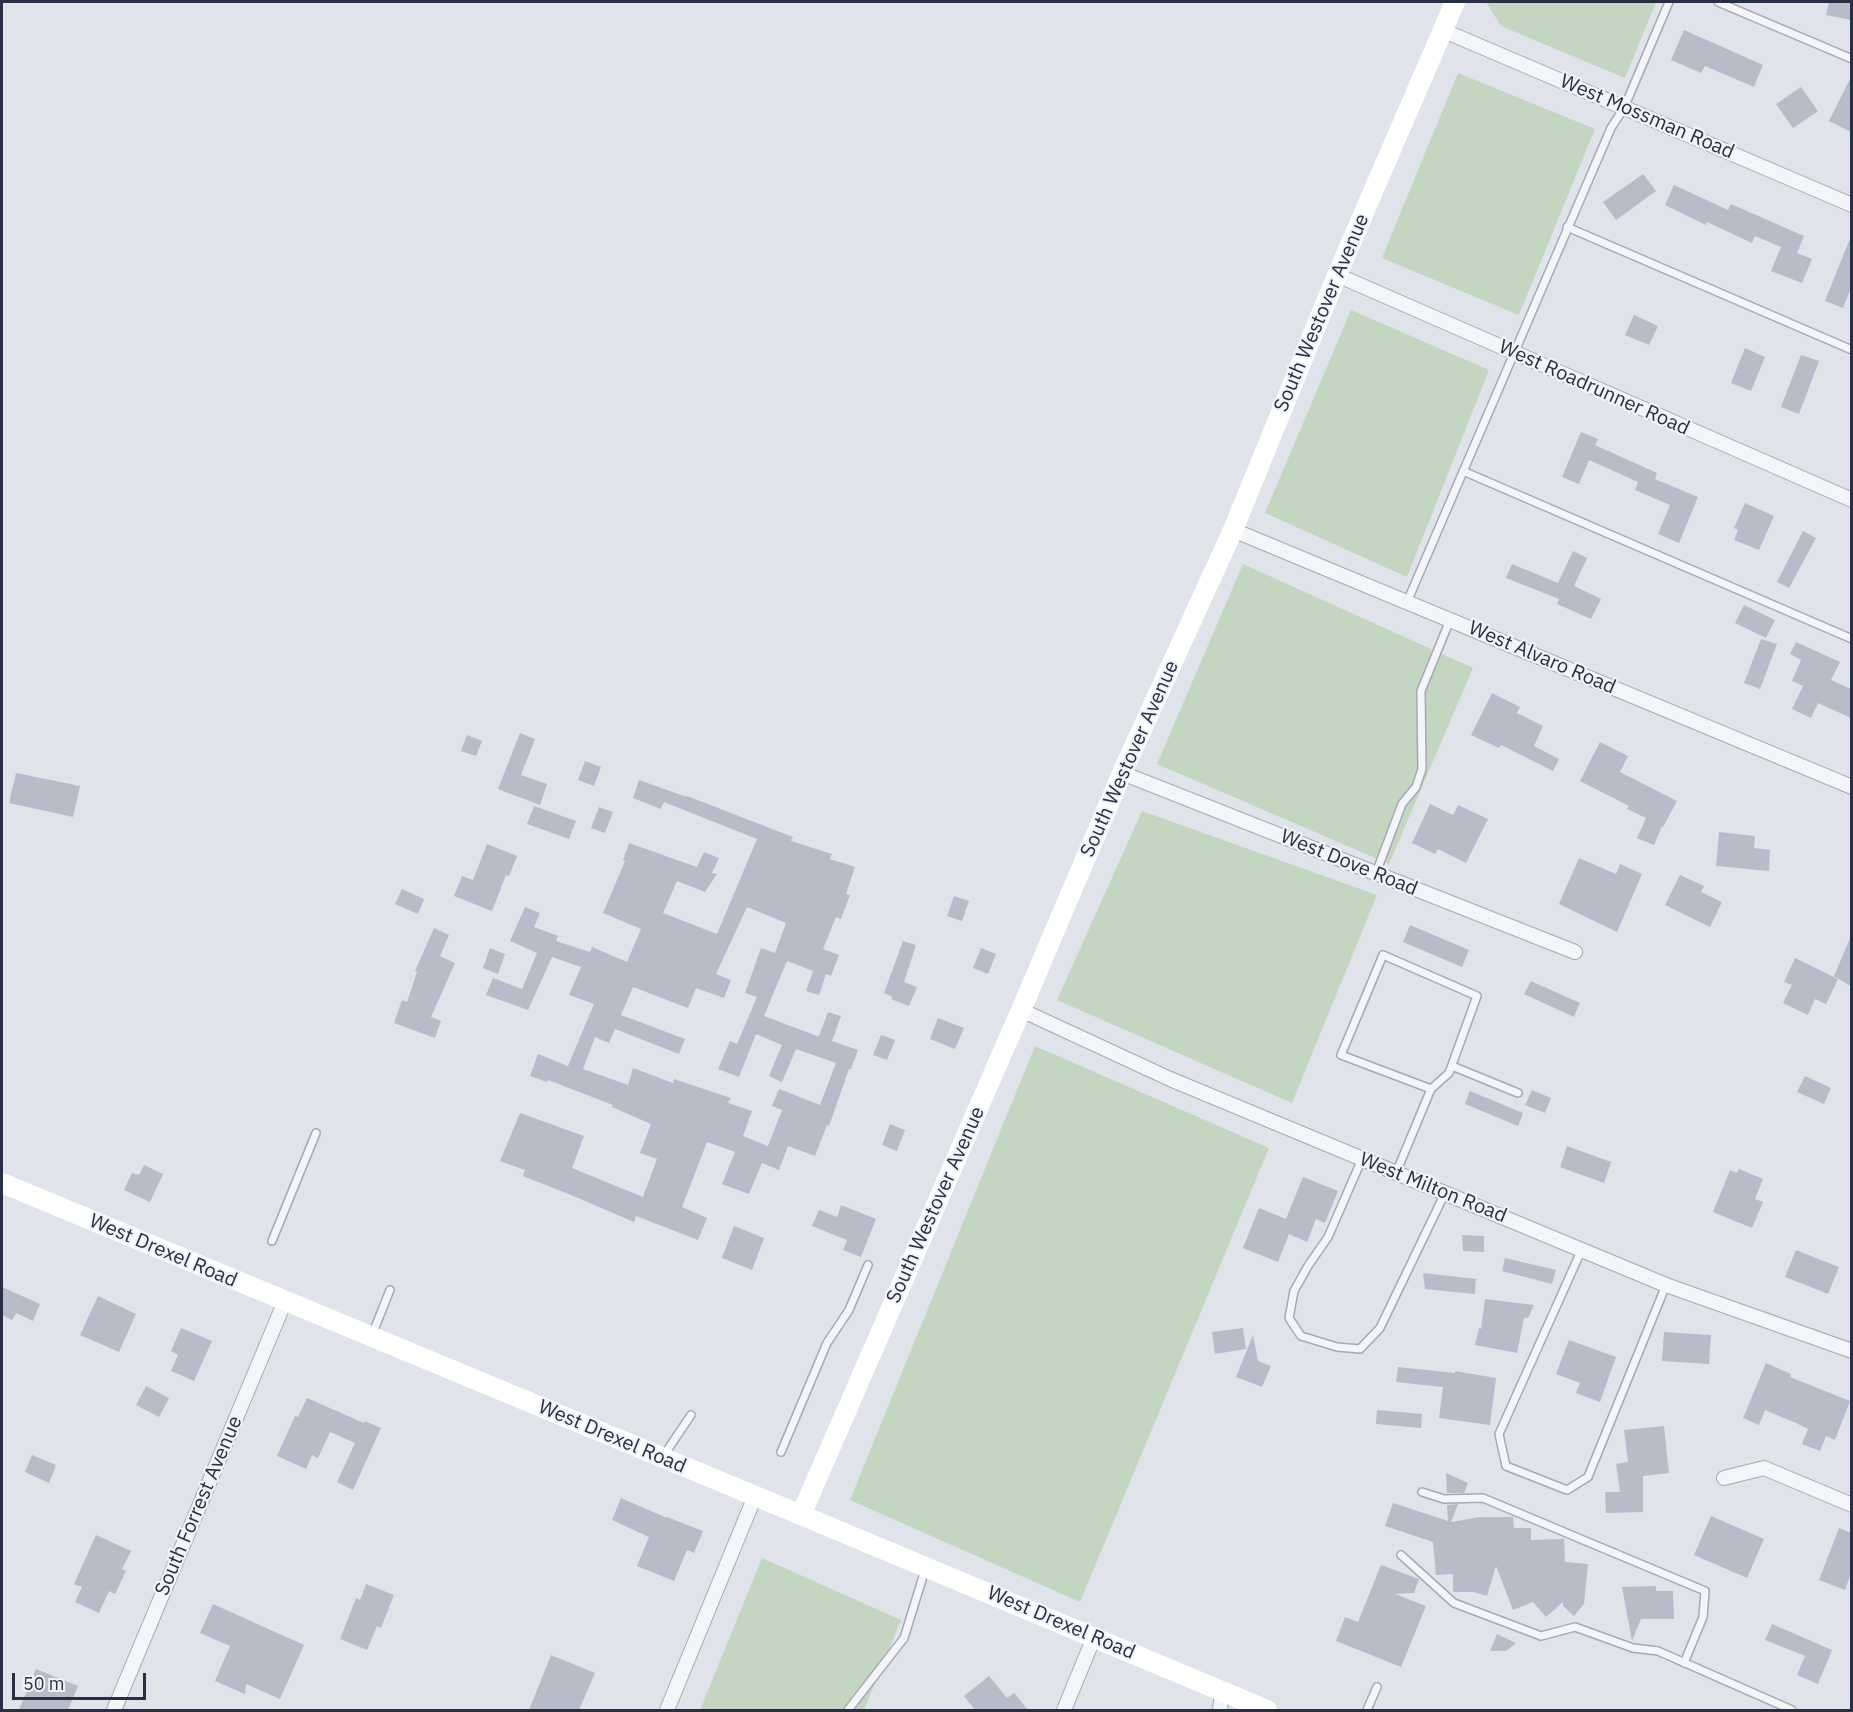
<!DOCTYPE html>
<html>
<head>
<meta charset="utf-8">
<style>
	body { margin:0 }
	#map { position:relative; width:1853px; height:1712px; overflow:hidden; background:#e1e3ea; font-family:"IBM Plex Sans",sans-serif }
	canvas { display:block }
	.frame { position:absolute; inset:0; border:3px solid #282f43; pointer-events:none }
	.scale { position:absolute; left:12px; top:1673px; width:134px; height:27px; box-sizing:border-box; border:3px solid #282f43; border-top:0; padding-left:8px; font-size:18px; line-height:21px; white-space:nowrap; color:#282f43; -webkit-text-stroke:4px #f0f3f7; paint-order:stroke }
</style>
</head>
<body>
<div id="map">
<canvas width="1853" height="1712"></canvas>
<div class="frame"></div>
<div class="scale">50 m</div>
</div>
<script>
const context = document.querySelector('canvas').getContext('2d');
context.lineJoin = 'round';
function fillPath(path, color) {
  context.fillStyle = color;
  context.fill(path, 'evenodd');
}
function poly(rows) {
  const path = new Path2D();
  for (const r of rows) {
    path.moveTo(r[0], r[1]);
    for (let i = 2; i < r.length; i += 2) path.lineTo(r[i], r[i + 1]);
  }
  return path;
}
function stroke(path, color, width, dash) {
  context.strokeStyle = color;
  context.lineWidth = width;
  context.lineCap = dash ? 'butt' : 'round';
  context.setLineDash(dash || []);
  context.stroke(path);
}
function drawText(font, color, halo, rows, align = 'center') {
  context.font = font + ' "IBM Plex Sans",sans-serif';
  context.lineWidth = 4.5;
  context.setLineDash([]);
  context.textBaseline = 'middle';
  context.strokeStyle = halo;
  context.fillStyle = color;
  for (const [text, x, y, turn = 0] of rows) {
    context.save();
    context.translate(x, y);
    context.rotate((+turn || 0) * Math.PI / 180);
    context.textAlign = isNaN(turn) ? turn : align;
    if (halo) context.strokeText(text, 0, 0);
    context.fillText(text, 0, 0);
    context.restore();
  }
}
fillPath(poly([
	[1486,2,1656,2,1625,78,1501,26],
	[1458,73,1595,129,1519,315,1382,258],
	[1351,310,1489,370,1407,577,1265,513],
	[1243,564,1473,668,1389,864,1157,764],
	[1142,811,1377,895,1292,1103,1057,1000],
	[1035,1046,1269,1148,1080,1602,850,1500],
	[762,1558,901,1620,864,1710,700,1710]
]), '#c4d5c1');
fillPath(poly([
	[1829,2,1851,2,1851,20,1826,15],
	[1684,30,1763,65,1754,87,1705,66,1701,73,1671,60],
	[1851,77,1851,132,1829,121],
	[1801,87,1818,111,1793,128,1776,104],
	[1643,174,1656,191,1616,220,1603,202],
	[1674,185,1728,210,1731,204,1804,236,1797,253,1812,259,1802,283,1771,271,1781,247,1755,236,1752,243,1707,222,1706,225,1665,205],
	[1851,236,1851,288,1843,308,1825,301],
	[1634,315,1658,326,1649,345,1625,335],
	[1745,348,1765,357,1751,391,1731,383],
	[1801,355,1819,361,1799,414,1781,407],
	[1581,432,1598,439,1595,445,1657,473,1655,479,1698,497,1679,543,1658,534,1670,505,1635,490,1638,482,1589,460,1579,484,1562,477],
	[1745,503,1774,516,1759,550,1734,540,1738,530,1734,528],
	[1803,531,1816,538,1789,588,1777,582],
	[1573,551,1587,558,1574,586,1601,599,1591,619,1557,604,1559,599,1506,578,1512,564,1558,583],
	[1744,605,1775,620,1766,638,1735,623],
	[1761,639,1777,644,1760,689,1744,683],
	[1796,642,1840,662,1831,680,1851,689,1851,718,1818,703,1811,718,1792,709,1803,686,1792,681,1801,660,1790,654],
	[1492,693,1520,707,1517,713,1543,726,1534,746,1559,759,1553,771,1501,745,1499,748,1471,735],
	[520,733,535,739,521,775,547,784,540,805,498,789],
	[467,735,482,741,476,756,461,751],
	[1600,742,1628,756,1620,772,1677,801,1663,827,1662,826,1654,845,1637,838,1646,818,1627,809,1629,806,1580,781],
	[585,761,601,767,594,786,578,780],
	[16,773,80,786,73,817,9,803],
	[639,780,687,797,687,796,793,837,791,841,832,854,830,859,855,867,846,894,850,895,841,919,836,917,823,949,839,955,831,976,826,974,819,995,806,991,813,971,787,961,764,1016,817,1036,819,1036,828,1012,841,1016,832,1041,858,1050,851,1069,849,1069,829,1126,827,1125,815,1156,788,1146,779,1170,762,1163,749,1194,722,1184,735,1152,707,1142,682,1207,707,1218,698,1240,636,1216,634,1222,571,1195,523,1176,525,1170,500,1161,520,1113,584,1136,572,1168,643,1197,657,1159,640,1153,651,1124,612,1107,613,1105,548,1080,547,1082,530,1076,538,1054,568,1066,594,1004,569,995,581,967,552,957,528,1010,486,995,493,978,522,989,537,953,510,941,525,907,540,913,534,927,558,936,556,941,590,952,592,947,627,962,641,929,603,913,625,861,623,860,629,843,697,867,704,852,719,858,712,873,717,874,705,892,677,881,663,913,717,934,757,839,664,802,661,809,633,798],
	[747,907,786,923,775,953,761,948,745,993,757,997,737,1044,730,1041,718,1069,739,1077,756,1034,782,1045,769,1076,782,1082,796,1049,836,1063,820,1105,779,1089,772,1106,782,1110,768,1146,743,1136,752,1111,728,1103,731,1098,674,1079,673,1083,633,1068,628,1085,583,1069,595,1037,609,1043,615,1029,679,1054,685,1039,621,1015,633,987,688,1008,696,988,724,998,731,980,716,974],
	[1430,804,1453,815,1458,805,1488,819,1466,863,1438,849,1435,854,1412,843],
	[534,806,576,821,569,839,527,824],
	[599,807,613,812,605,833,591,828],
	[1719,832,1755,836,1754,848,1770,850,1769,871,1716,866],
	[487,844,517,856,509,876,506,875,492,911,454,896,462,876,473,880],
	[1579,858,1616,874,1620,864,1642,874,1617,932,1559,904],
	[1680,875,1704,886,1701,892,1722,902,1710,927,1665,905],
	[402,889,424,899,418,914,395,904],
	[954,896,969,901,962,921,947,916],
	[1410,925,1469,950,1462,967,1403,942],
	[434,928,449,935,440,956,455,963,431,1017,441,1021,435,1038,394,1023,402,1000,407,1002,417,972,415,971],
	[1851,936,1851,986,1834,976],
	[903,941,916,945,904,982,917,987,909,1006,891,999,893,997,884,993],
	[490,948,505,954,498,974,483,968],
	[981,948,996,954,988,974,973,968],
	[1795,958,1838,979,1826,1004,1815,999,1808,1015,1783,1003,1792,985,1784,982],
	[1531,981,1580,1003,1574,1017,1524,994],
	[938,1018,964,1028,955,1049,930,1039],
	[881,1035,895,1040,887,1060,873,1055],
	[1805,1076,1831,1088,1824,1104,1797,1092],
	[1532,1090,1551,1098,1545,1113,1525,1105],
	[1470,1091,1523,1113,1518,1126,1465,1104],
	[890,1124,905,1130,897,1151,882,1145],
	[1567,1146,1611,1162,1604,1183,1560,1167],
	[144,1165,163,1174,150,1202,124,1190,132,1173,139,1175],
	[1739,1169,1763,1179,1755,1199,1763,1202,1752,1228,1713,1212,1730,1170,1737,1173],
	[1303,1177,1338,1191,1325,1223,1316,1219,1307,1242,1289,1234,1278,1262,1243,1248,1259,1208,1286,1219],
	[841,1205,876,1219,861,1257,843,1250,847,1240,812,1226,819,1210,837,1217],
	[734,1226,764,1238,752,1270,722,1258],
	[1462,1235,1484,1236,1484,1252,1463,1251],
	[1796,1250,1839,1267,1828,1294,1785,1277],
	[1505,1258,1556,1270,1552,1284,1502,1271],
	[1423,1273,1476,1279,1475,1294,1425,1289],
	[2,1287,40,1304,33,1321,16,1313,12,1320,2,1315],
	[98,1296,136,1314,119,1352,80,1335],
	[1485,1299,1534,1305,1528,1318,1524,1318,1517,1353,1475,1345,1479,1328,1481,1329],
	[181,1328,212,1341,194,1381,171,1371,178,1355,171,1351],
	[1243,1328,1246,1349,1215,1354,1212,1332],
	[1664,1332,1711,1335,1709,1364,1662,1361],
	[1253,1335,1258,1361,1271,1366,1262,1387,1236,1377],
	[1569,1340,1616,1357,1600,1402,1576,1393,1580,1383,1556,1374],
	[1766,1363,1791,1374,1790,1377,1850,1401,1835,1440,1826,1436,1820,1451,1802,1444,1808,1429,1796,1423,1765,1410,1759,1425,1743,1418],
	[1398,1367,1455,1373,1455,1371,1496,1378,1490,1425,1439,1418,1443,1387,1396,1382],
	[146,1386,169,1398,159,1417,136,1405],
	[307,1398,364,1423,365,1421,381,1428,353,1490,337,1482,355,1443,330,1432,318,1458,312,1455,306,1469,277,1456,295,1416,298,1417],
	[1377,1410,1422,1414,1421,1428,1376,1424],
	[1664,1426,1669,1473,1643,1476,1643,1512,1606,1513,1605,1492,1620,1492,1616,1464,1628,1462,1624,1430],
	[32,1455,56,1465,49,1483,25,1472],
	[1446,1473,1468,1483,1464,1493,1447,1493],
	[621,1498,667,1518,667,1517,703,1531,694,1553,687,1550,674,1581,637,1566,649,1537,612,1520],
	[1393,1503,1448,1521,1447,1505,1458,1504,1451,1522,1480,1517,1513,1517,1514,1528,1531,1528,1531,1540,1564,1539,1565,1562,1588,1564,1584,1604,1574,1616,1563,1606,1563,1602,1546,1617,1533,1602,1513,1610,1496,1566,1487,1596,1474,1592,1453,1592,1453,1574,1436,1575,1433,1542,1385,1526],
	[1711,1516,1764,1539,1747,1578,1694,1555],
	[1839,1528,1851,1533,1851,1573,1845,1590,1819,1580],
	[96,1535,131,1551,122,1569,126,1571,115,1594,109,1591,99,1613,75,1602,82,1587,74,1584],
	[1381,1565,1419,1579,1414,1593,1395,1594,1426,1606,1401,1667,1336,1641,1345,1617,1358,1622],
	[366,1584,394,1595,381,1628,377,1626,367,1650,340,1639,356,1598,360,1600],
	[1656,1586,1656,1591,1673,1591,1674,1619,1641,1619,1632,1641,1622,1587],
	[213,1604,304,1645,280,1699,246,1684,245,1694,215,1681,230,1646,200,1633],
	[1772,1624,1832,1650,1818,1684,1797,1675,1805,1656,1765,1640],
	[1497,1634,1516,1643,1506,1651,1490,1651],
	[551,1655,595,1673,579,1710,529,1710],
	[36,1669,78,1686,68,1710,19,1710],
	[989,1676,1007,1698,1014,1693,1028,1710,975,1710,964,1696]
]), '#b7bcc8');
const lane = poly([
	[1718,2,1852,59],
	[1567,227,1852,350],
	[1463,471,1852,639],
	[1407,602,1611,128,1624,108,1669,2],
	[1376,873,1402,804,1416,787,1422,769,1421,691,1450,620],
	[1452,1066,1518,1093],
	[1362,1159,1328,1237,1308,1266,1294,1291,1289,1318,1301,1336,1337,1347,1360,1349,1380,1328,1445,1193],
	[1396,1173,1431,1089,1449,1073,1477,996,1383,955,1341,1055,1431,1089],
	[272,1241,316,1133],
	[1582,1249,1499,1434,1506,1466,1567,1490,1588,1477,1666,1285],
	[372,1335,390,1290],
	[781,1452,827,1343,849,1310,868,1265],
	[664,1455,691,1415],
	[1422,1492,1444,1499,1483,1498,1705,1591,1703,1617,1684,1663],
	[1401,1555,1454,1603,1541,1636,1575,1627,1633,1648,1658,1651,1792,1710],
	[848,1710,904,1638,925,1570],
	[1367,1710,1377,1687]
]);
const street = poly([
	[1442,30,1852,205],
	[1337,275,1852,500],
	[1233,530,1852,787],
	[1122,773,1575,952],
	[1021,1010,1170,1079,1666,1285,1852,1351],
	[1724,1478,1764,1468,1852,1505],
	[114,1710,285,1301],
	[667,1710,755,1496],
	[1064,1710,1094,1637],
	[1220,1710,1222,1692]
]);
stroke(lane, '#a6a9b5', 10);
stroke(street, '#a6a9b5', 16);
stroke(lane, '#f4f5f8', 7);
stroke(street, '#f4f5f8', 14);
stroke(poly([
	[2,1183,801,1515,1267,1710],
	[801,1515,1021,1010,1122,773,1233,530,1337,275,1455,2]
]), '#fff', 20);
drawText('20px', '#282f43', '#f0f3f7', [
	["West Mossman Road",1647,117,23],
	["South Westover Avenue",1322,313,-67],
	["West Roadrunner Road",1594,388,24],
	["West Alvaro Road",1542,658,23],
	["South Westover Avenue",1130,759,-66],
	["West Dove Road",1349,863,22],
	["West Milton Road",1433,1188,22],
	["South Westover Avenue",936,1205,-66],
	["West Drexel Road",163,1251,23],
	["West Drexel Road",612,1437,23],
	["South Forrest Avenue",199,1506,-67],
	["West Drexel Road",1061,1623,23]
]);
</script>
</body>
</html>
